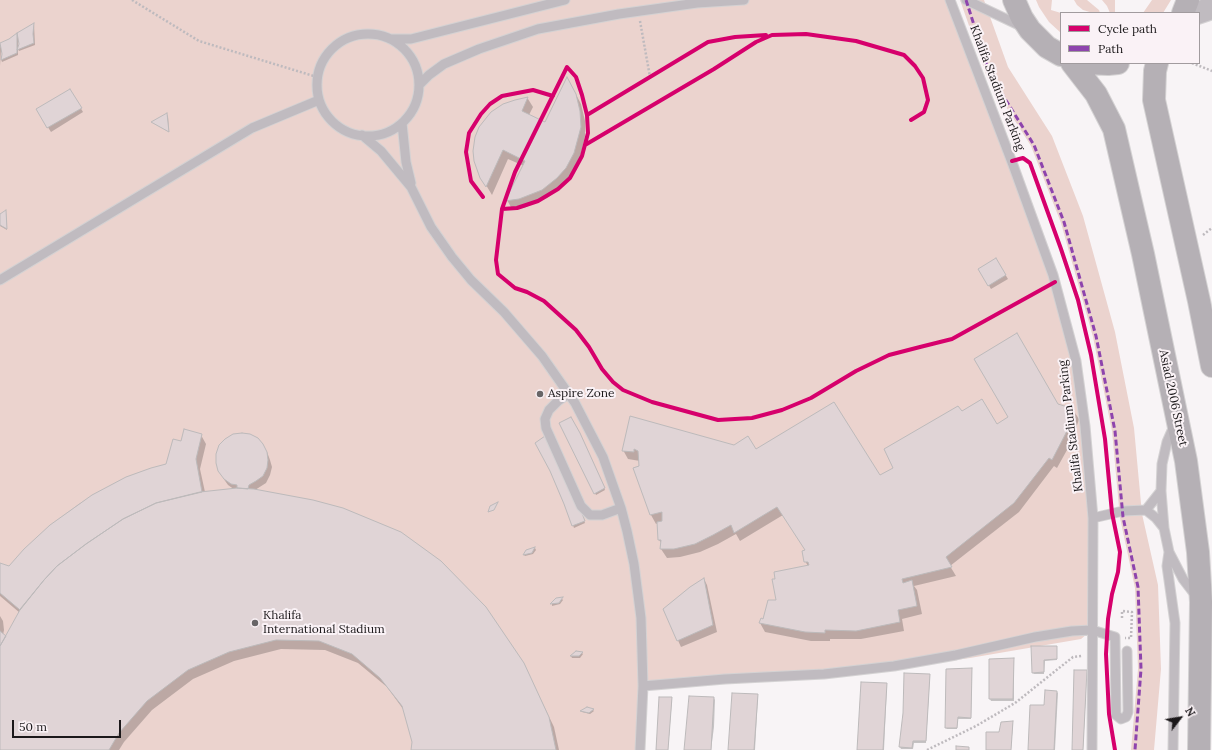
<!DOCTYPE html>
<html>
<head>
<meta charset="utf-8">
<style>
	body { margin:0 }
	#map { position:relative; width:1212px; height:750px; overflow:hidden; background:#f8f4f6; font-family:Lora,serif }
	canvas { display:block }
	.legend { position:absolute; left:1060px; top:12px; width:140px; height:52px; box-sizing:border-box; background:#faf2f6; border:1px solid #a19b9e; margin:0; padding:5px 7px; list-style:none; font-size:12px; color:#1b181a }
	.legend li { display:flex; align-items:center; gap:8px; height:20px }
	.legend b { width:20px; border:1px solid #a19b9e }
	.north { position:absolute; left:1160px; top:698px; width:40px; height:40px; -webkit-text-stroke:3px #faf2f6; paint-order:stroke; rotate:59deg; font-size:11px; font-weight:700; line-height:16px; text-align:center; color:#1b181a }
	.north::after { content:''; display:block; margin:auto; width:14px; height:18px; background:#1b181a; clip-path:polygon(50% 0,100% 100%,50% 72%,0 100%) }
	.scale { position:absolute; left:12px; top:720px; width:109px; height:18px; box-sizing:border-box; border:2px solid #1b181a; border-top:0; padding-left:5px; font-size:12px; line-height:14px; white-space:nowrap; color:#1b181a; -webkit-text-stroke:3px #faf2f6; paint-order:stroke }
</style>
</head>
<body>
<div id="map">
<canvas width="1212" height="750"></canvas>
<ul class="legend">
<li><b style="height:5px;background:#d6006c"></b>Cycle path</li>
<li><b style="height:5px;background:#8e44ad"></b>Path</li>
</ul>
<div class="north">N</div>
<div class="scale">50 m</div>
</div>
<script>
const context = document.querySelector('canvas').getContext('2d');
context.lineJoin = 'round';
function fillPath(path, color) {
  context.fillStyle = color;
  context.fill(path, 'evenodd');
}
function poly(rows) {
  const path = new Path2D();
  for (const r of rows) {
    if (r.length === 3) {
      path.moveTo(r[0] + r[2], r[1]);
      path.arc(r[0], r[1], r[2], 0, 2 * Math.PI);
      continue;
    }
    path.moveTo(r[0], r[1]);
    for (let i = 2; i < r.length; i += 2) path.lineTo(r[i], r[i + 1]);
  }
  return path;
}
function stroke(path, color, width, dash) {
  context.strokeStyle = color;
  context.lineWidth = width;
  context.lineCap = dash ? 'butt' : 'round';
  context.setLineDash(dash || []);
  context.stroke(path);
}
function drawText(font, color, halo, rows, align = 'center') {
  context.font = font + ' Lora,serif';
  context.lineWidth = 4;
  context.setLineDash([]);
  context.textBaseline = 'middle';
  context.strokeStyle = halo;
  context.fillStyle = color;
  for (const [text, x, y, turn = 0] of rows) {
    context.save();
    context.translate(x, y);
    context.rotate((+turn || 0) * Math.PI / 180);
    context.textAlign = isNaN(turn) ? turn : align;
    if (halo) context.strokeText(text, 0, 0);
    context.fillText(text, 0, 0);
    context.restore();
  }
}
fillPath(poly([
	[0,0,950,0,1013,165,1076,361,1093,518,1092,630,1081,639,970,658,884,670,814,677,730,684,690,684,641,683,638,750,0,750],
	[960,0,984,0,1008,67,1052,136,1083,216,1115,332,1134,428,1142,514,1158,585,1161,669,1154,750,1131,750,1138,669,1135,588,1120,518,1112,431,1093,337,1061,223,1031,146,987,77],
	[1036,0,1052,0,1051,10,1061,13,1061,33,1049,22,1039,7],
	[1074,0,1087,0,1099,10,1100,13,1093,13,1083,10,1077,5],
	[1102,0,1115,0,1115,13,1110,13,1107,6],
	[1152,0,1171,0,1163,13,1143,13]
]), '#ebd3ce');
fillPath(poly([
	[34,24,35,45,19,51,18,49,20,44,19,38,18,39,18,55,2,62,1,59,3,54,2,49,1,49,0,66,0,45,10,40],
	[572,87,581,104,585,121,585,136,579,162,571,177,562,187,547,198,524,208,512,209,507,200,524,166,508,159,492,195,477,170,515,101,528,99,533,107,529,115,545,123],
	[70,90,83,112,51,132,37,110],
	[167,115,168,116,169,132,152,122],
	[6,212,6,213,7,230,0,226,0,215],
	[996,259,1008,279,991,289,979,269],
	[1057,404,1073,410,1079,419,1072,441,1057,468,1054,466,1019,512,950,566,956,576,914,586,917,590,922,614,902,619,904,631,861,639,830,639,830,641,811,641,765,632,760,623,777,601,808,566,805,561,806,550,783,515,740,541,736,534,718,544,700,552,680,557,667,558,661,549,662,544,659,540,658,523,656,524,651,515,634,468,640,466,640,461,628,459,623,450,631,418,734,447,879,477,894,468,961,413,997,425],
	[560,424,580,436,605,490,596,495],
	[201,435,206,444,200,469,205,492,235,490,228,485,223,478,267,452,270,460,272,467,270,475,266,483,255,490,528,673,554,727,559,750,412,750,413,742,403,709,387,687,358,663,325,650,281,649,234,661,193,679,152,710,124,742,119,750,0,750,0,616,3,621,4,630,3,635,6,637,20,613,0,596,0,564,10,567,50,526,79,504,92,496,167,465,182,442],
	[561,466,585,523,574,528,565,504],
	[535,548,536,550,533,554,525,556,524,555,527,551],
	[704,579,707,585,717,632,681,647,664,610],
	[562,599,563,600,560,604,552,606,552,604,555,600],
	[1032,647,1056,647,1057,649,1057,660,1045,661,1044,674,1034,674,1033,673],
	[574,653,582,653,583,654,580,658,572,658,571,656],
	[1013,659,1014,661,1014,701,991,701,990,699,990,660],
	[971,669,972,671,971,719,958,719,957,729,947,729,946,728],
	[1086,671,1087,673,1083,750,1072,750],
	[929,675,930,676,926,743,914,743,913,749,901,749,900,747],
	[886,684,887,685,884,750,858,750],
	[1057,692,1058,693,1055,750,1028,750,1045,706],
	[757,695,758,696,755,750,729,750],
	[660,698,671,698,672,700,668,750,656,750],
	[714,698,715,700,714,727,711,750,685,750],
	[585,709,593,710,594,711,590,714,582,712,581,711],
	[1012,722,1013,724,1011,750,986,750,987,733,1000,733]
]), '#0003');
const building = poly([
	[34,23,33,34,34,43,17,50,19,44,17,33,34,23],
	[17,33,17,53,1,60,2,54,0,43,9,39,17,33],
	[567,77,576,94,580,111,581,127,574,153,566,168,557,178,542,190,519,199,505,201,525,161,503,150,486,187,480,178,474,161,473,151,475,137,479,127,491,112,503,104,515,100,528,97,522,111,545,122,567,77],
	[70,89,82,108,47,128,36,109,70,89],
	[167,113,169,132,151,122,167,113],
	[6,210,7,229,0,225,0,214,6,210],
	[996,258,1006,275,988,286,978,269,996,258],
	[1017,333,1058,404,1074,409,1067,431,1052,460,1049,458,1014,503,946,557,952,567,902,579,903,583,912,580,917,606,898,610,900,622,856,631,825,630,825,633,805,632,759,623,761,618,763,619,768,600,776,600,772,579,775,579,774,572,809,565,808,562,804,562,802,551,805,550,777,507,734,533,731,525,713,535,695,544,674,549,660,549,661,540,658,540,657,522,662,521,662,512,650,515,633,468,639,466,638,451,634,449,634,452,622,451,630,416,734,445,748,436,756,449,834,402,880,475,893,468,884,449,958,406,962,411,982,399,997,424,1008,417,974,359,1017,333],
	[571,417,580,433,605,488,594,494,559,423,571,417],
	[184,429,202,434,196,459,202,492,156,503,123,519,86,544,57,566,44,580,20,610,0,593,0,563,9,566,24,549,50,525,92,495,126,477,151,468,166,464,173,439,181,441,184,429],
	[242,433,250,434,258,438,263,444,267,452,268,460,267,468,263,476,256,481,249,485,248,489,237,488,237,485,231,484,224,479,218,471,216,463,216,454,219,445,225,439,233,434,242,433],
	[545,436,574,493,585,521,572,526,564,504,550,471,535,443,545,436],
	[237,488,254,489,313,500,343,508,401,532,441,561,486,607,524,663,549,717,556,750,411,750,412,742,402,706,380,678,352,654,319,641,276,640,229,652,188,670,147,701,119,733,109,750,0,750,0,646,21,608,44,580,57,566,86,544,123,519,156,503,200,492,237,488],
	[498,502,494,510,488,512,490,506,498,502],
	[535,547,532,553,523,555,526,550,535,547],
	[704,578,713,625,677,641,663,609,690,587,704,578],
	[563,597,559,603,550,604,556,598,563,597],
	[0,631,6,636,0,646,0,631],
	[1031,646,1057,646,1057,659,1044,660,1044,672,1032,673,1031,646],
	[576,651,583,652,579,656,570,656,576,651],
	[1014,658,1013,699,989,699,989,659,1014,658],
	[972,668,971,718,958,717,957,728,945,728,946,669,972,668],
	[1074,670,1087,670,1083,750,1072,750,1074,670],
	[904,673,930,674,926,741,913,741,912,748,899,747,903,713,904,673],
	[861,682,887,683,883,750,857,750,861,682],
	[1045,690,1057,691,1054,750,1028,750,1030,705,1044,705,1045,690],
	[732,693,758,694,754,750,728,750,732,693],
	[689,696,714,697,711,750,684,750,689,696],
	[659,697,672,697,668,750,656,750,659,697],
	[587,707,594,709,589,713,580,711,587,707],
	[1013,721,1011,750,986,750,986,732,999,732,1001,722,1013,721],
	[956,746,969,747,969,750,956,750,956,746]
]);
fillPath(building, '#e0d4d6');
stroke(building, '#bdbabb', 1);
const service = poly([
	[950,0,1013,165,1053,275,1076,361,1085,426,1093,518,1092,750],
	[966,0,1023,27],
	[368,85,51],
	[391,39,411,39,565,0],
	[419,85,429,75,444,64,479,49,538,29,619,14,697,3,744,0],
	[402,123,406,162,411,183],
	[362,135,381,151,411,187,431,227,452,257,471,280,504,312,542,356,575,403,603,457,621,508,627,531,634,564,641,618,643,686,640,750],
	[0,280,252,128,319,100],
	[568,394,558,401,549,410,545,419,546,428,581,506,590,515,602,515,621,508],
	[1174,426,1167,442,1162,464,1161,491,1164,528,1169,552,1183,579,1196,596],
	[1146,510,1161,491],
	[1093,518,1123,511,1146,510,1156,518,1164,528],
	[1169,552,1167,566,1175,623,1173,750],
	[643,686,725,679,824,674,894,666,956,655,1035,637,1072,631,1092,630,1115,637,1116,715,1121,719,1126,717,1128,712,1127,651]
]);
const tertiary = poly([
	[1197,13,1212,8]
]);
const secondary = poly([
	[1014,0,1022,18,1030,30,1047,47,1061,55],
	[1183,13,1188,0],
	[1072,63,1096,94,1114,129,1143,254,1186,461,1198,552,1201,602,1199,750],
	[1085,63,1108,64,1118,63],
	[1157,63,1155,71,1154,100,1199,301,1212,366]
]);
stroke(service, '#d4d2d3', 11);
stroke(tertiary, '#d4d2d3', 24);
stroke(secondary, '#d4d2d3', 24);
stroke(poly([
	[132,0,199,41,317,77],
	[640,21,650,77],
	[1192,63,1212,71],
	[1203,235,1212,228],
	[1122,618,1122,611,1132,612,1131,638,1125,638],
	[927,750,976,726,1015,703,1073,657,1082,656]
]), '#bebabe', 2.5, [2, 2]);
stroke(service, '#c0bbc0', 9);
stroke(tertiary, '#c0bbc0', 22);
stroke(secondary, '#b5b0b5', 22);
stroke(poly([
	[966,0,990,75,1034,145,1064,222,1096,336,1115,431,1123,517,1138,587,1141,669,1135,750]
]), '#8e44ad', 3, [6, 3]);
stroke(poly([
	[587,115,708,42,735,37,766,35],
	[585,145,714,69,756,42,772,35,806,34,856,41,904,55,915,66,923,78,928,100,924,112,911,120],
	[1012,161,1023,158,1030,163,1061,249,1078,300,1091,355,1105,439,1112,513,1120,552,1118,572,1112,594,1108,619,1106,654,1109,714,1115,750],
	[483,197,471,181,466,152,469,133,481,114,490,104,502,96,533,90,553,96],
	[502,209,515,172,567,67,576,77,582,95,587,115,588,133,582,156,570,178,558,189,538,201,517,208,502,209,496,260,498,274,515,288,527,292,544,301,576,330,589,347,602,369,613,382,623,390,652,402,718,420,752,418,782,410,811,398,856,371,889,355,920,347,952,339,1055,282]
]), '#d6006c', 4);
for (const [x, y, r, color] of [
	[540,394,4,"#686567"],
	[255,623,4,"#686567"]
]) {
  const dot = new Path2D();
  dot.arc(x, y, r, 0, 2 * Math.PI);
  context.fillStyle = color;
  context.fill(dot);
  stroke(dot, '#faf2f6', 1.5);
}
drawText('12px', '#1b181a', '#faf2f6', [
	["Khalifa Stadium Parking",997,88,69],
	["Asiad 2006 Street",1173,398,78],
	["Khalifa Stadium Parking",1071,426,-97]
]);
drawText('12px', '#1b181a', '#faf2f6', [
	["Aspire Zone",548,394],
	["Khalifa",263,616],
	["International Stadium",263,630]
], 'left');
</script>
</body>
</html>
